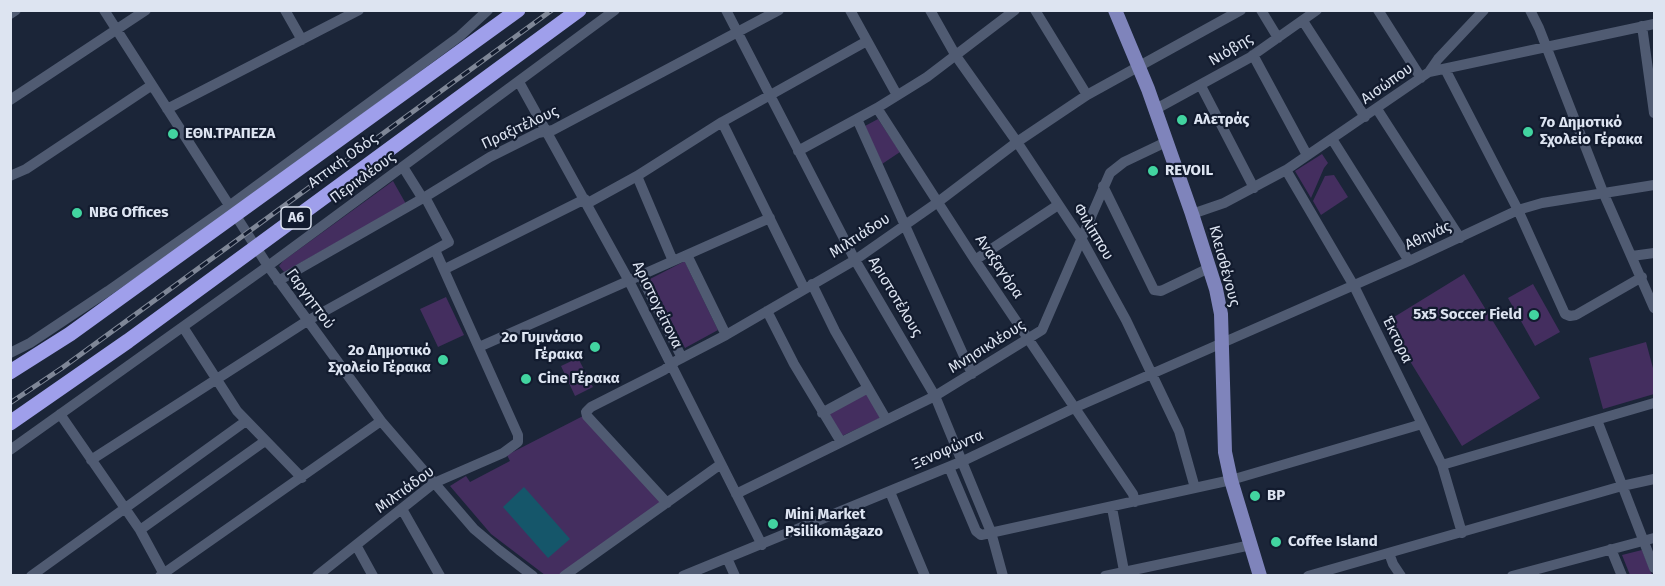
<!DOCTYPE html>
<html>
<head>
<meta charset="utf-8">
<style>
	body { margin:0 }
	#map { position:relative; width:1665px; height:586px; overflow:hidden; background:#1b2538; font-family:"Fira Sans",sans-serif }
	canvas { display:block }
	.frame { position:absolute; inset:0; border:12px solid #dde4f1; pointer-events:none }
</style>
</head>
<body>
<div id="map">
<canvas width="1665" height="586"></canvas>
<div class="frame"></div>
</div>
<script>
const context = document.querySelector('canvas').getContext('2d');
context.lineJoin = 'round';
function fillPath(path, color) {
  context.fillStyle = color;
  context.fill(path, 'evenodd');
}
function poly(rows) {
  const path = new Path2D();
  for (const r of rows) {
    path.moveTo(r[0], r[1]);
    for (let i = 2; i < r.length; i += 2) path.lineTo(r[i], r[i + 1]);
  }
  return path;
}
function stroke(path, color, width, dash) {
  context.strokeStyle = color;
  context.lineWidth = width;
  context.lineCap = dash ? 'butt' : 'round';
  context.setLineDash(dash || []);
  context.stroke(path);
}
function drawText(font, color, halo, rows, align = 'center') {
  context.font = font + ' "Fira Sans",sans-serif';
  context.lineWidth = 4.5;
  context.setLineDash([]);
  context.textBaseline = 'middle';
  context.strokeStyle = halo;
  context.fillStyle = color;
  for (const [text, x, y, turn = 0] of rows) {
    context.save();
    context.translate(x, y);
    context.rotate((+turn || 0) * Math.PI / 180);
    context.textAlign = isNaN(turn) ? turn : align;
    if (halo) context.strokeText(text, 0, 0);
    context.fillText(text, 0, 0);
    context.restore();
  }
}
fillPath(poly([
	[878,119,900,152,882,164,865,126],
	[1322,154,1328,163,1324,168,1311,198,1295,171],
	[1334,175,1348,197,1321,215,1313,201,1325,176],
	[393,181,406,204,284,272,279,266,283,261],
	[683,262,685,262,718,330,685,348,650,279],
	[1464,274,1540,398,1462,446,1386,322],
	[1533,284,1560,332,1535,346,1508,298],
	[446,297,464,335,438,347,420,309],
	[1646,342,1654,372,1654,394,1603,409,1589,358],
	[578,358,593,387,575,396,561,366],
	[867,393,880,418,842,436,828,413],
	[583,416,664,502,562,575,545,575,491,534,450,486,466,476,470,482,510,461,507,455],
	[1642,550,1652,575,1630,575,1622,555]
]), '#442e5f');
fillPath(poly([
	[524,487,570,539,548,558,503,507]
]), '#15566a');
stroke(poly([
	[104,10,268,266,381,421,474,529,499,550,533,576],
	[285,10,302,40],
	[726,10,855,260,935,396,991,532,1003,576],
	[850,10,897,95],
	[930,10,956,56,1017,142,1082,240,1126,320,1179,431,1195,488],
	[1035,10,1087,95],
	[1261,10,1278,38],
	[1378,10,1421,78],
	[1530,10,1539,28,1603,192,1654,308],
	[10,14,16,10],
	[1303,21,1365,117],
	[1642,26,1654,113],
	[1253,55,1307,155],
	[1445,69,1518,210,1565,314,1570,316,1576,315,1642,277],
	[1429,72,1438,59,1484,10],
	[519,82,629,281,762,545],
	[1201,86,1254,188],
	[10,100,146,10],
	[877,108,975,260,1133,494,1135,502],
	[167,109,359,10],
	[1156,109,1249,58,1317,10],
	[1377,109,1460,238],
	[857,119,972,374],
	[722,122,804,288],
	[1332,139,1409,261],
	[798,151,877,108,927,77,1015,10],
	[403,167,423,199],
	[1286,170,1354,286,1422,424,1442,465,1462,533],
	[10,176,26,169,152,85],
	[637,176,673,261],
	[1103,186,1154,290,1161,291,1209,268],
	[588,203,637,176,722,122,867,41],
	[1192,214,1224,203,1286,170,1429,72,1654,24],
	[687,255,726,335],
	[1632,256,1654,253],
	[975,260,1058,205],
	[445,269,585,199],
	[641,276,682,358],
	[278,281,425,197,490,157,538,133,553,130,779,10],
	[812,284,835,331,886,419],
	[767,311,794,364,841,442],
	[183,327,237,411,302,478],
	[479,347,770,218],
	[10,353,30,343,108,291,229,206,460,36,488,10],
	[822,413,868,388],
	[60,414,140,530,165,576],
	[1597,420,1654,568],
	[10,450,268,266,615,10],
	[91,460,307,321,449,242,425,197],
	[1442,465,1654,403],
	[949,467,976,531,981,535,1231,480,1422,424],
	[890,492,925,576],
	[736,494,935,396,1042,330,1110,173,1124,162,1166,142],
	[667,503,587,416,586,412,591,407,664,370,676,361,726,335,855,260,938,202,1017,142,1087,95,1241,10],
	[1112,508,1125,576],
	[402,509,440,576],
	[140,530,265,441],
	[356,545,373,576],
	[1611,549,1622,576],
	[1389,553,1393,564,1401,576],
	[727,558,735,576],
	[31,576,246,421],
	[160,576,381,421],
	[317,576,434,483,503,453,518,442,518,435,435,250],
	[564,576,721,464],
	[683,576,963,461,1074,408,1409,261,1518,210,1542,203,1654,185],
	[1105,576,1251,545],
	[1308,576,1622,486,1654,479],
	[1512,576,1654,538]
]), '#505b72', 10);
stroke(poly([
	[1115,10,1148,89,1192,214,1216,289,1221,314,1225,452,1231,480,1260,576]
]), '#7f84bb', 14);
stroke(poly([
	[10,372,70,334,518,10],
	[10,423,128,341,579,10]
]), '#9f9feb', 15);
const rail = poly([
	[10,403,62,368,552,10]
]);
stroke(rail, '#7f8797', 5);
stroke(rail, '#121b2e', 3, [9]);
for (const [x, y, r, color] of [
	[1182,120,6,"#42d4a0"],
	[1528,132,6,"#42d4a0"],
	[173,134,6,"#42d4a0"],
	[1153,171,6,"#42d4a0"],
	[77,213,6,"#42d4a0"],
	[1534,315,6,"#42d4a0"],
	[595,347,6,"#42d4a0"],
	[443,360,6,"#42d4a0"],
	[526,379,6,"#42d4a0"],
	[1255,496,6,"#42d4a0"],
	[773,524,6,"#42d4a0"],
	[1276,542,6,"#42d4a0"]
]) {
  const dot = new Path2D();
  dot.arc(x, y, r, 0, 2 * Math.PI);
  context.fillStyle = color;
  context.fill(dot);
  stroke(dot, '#121b2e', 2);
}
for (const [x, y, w] of [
	[296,218,30]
]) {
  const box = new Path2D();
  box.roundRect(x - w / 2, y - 11, w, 22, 4.5);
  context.fillStyle = '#121b2e';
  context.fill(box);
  stroke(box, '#dde4f1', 1.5);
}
drawText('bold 14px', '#dde4f1', null, [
	["Α6",296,218]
]);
drawText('15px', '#dde4f1', '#121b2e', [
	["Νιόβης",1231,50,-31],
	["Αισώπου",1387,84,-35],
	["Πραξιτέλους",520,128,-25],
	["Αττική Οδός",343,161,-36],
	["Περικλέους",363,178,-36],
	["Φιλίππου",1093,232,59],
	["Μιλτιάδου",860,236,-33],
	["Αθηνάς",1428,236,-25],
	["Κλεισθένους",1224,266,75],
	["Αναξαγόρα",999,267,56],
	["Αριστοτέλους",895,297,59],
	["Γαργηττού",310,299,54],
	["Αριστογείτονα",657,305,64],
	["Έκτορα",1397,340,64],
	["Μνησικλέους",987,347,-32],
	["Ξενοφώντα",948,450,-24],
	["Μιλτιάδου",405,490,-36]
]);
drawText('bold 15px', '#dde4f1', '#121b2e', [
	["Αλετράς",1194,120],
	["7o Δημοτικό",1540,123],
	["Σχολείο Γέρακα",1540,140],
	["ΕΘΝ.ΤΡΑΠΕΖΑ",185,134],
	["REVOIL",1165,171],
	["NBG Offices",89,213],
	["5x5 Soccer Field",1522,315,"right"],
	["2ο Γυμνάσιο",583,338,"right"],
	["Γέρακα",583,355,"right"],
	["2ο Δημοτικό",431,351,"right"],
	["Σχολείο Γέρακα",431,368,"right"],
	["Cine Γέρακα",538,379],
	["BP",1267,496],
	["Mini Market",785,515],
	["Psilikomágazo",785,532],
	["Coffee Island",1288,542]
], 'left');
</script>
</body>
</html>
